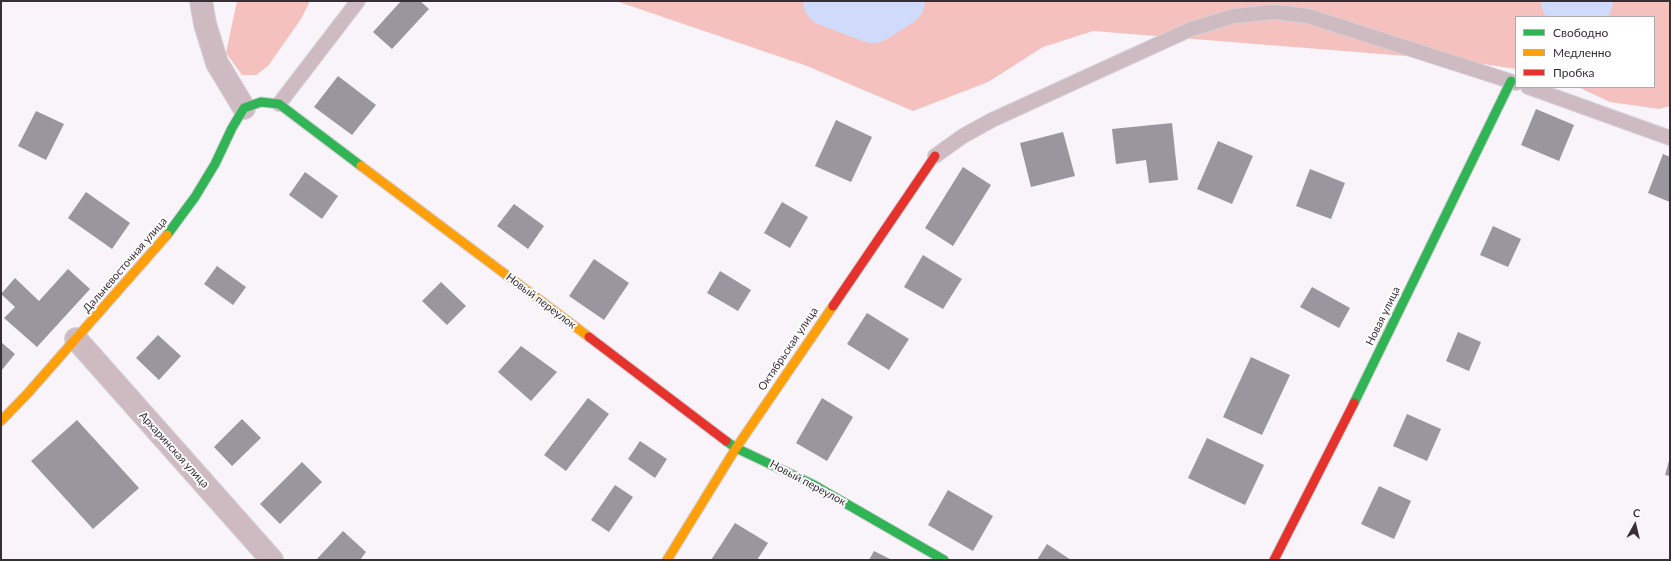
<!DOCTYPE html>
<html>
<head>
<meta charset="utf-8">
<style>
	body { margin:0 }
	#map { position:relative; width:1671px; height:561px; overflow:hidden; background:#f9f4f9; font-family:Lato,sans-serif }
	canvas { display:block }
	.frame { position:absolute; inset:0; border:2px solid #382e38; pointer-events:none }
	.legend { position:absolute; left:1515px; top:16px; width:140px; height:72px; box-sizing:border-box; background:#fff; border:1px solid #afabaf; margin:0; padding:5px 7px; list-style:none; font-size:12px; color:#382e38 }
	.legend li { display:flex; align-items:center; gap:8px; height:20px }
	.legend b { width:20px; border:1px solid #afabaf }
	.north { position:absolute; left:1615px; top:505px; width:40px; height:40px; -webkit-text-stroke:3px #fff; paint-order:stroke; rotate:8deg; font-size:11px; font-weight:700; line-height:16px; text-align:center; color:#382e38 }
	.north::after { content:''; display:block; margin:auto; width:14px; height:18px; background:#382e38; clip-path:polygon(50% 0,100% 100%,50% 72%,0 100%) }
</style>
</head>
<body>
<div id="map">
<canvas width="1671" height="561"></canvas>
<div class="frame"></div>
<ul class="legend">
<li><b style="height:5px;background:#30b455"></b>Свободно</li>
<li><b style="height:5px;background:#ff9f0a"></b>Медленно</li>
<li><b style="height:5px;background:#e5322d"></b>Пробка</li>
</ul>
<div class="north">С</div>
</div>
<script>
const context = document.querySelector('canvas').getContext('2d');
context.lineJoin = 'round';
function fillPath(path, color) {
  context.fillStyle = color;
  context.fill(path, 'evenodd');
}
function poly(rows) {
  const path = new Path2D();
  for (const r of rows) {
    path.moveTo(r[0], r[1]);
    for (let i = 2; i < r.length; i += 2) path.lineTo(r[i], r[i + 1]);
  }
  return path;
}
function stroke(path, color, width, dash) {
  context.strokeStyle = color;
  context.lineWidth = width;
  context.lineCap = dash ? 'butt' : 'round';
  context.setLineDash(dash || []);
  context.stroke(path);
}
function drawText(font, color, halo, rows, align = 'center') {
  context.font = font + ' Lato,sans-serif';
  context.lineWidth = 4;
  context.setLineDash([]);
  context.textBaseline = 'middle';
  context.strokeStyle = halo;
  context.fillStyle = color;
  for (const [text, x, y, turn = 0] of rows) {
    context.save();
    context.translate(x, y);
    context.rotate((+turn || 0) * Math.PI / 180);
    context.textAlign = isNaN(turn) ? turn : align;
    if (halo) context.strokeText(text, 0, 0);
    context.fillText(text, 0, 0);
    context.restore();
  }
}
fillPath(poly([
	[237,1,310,1,301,19,268,66,256,75,242,75,226,53],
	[616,1,1670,1,1670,106,1659,109,1610,102,1578,87,1654,87,1654,17,1516,17,1516,69,1457,60,1093,31,1043,47,988,82,913,111,807,66]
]), '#f5c1bf');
stroke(poly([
	[828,1,873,18,900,1],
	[1566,1,1581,6,1588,1]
]), '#d0dbfb', 50);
fillPath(poly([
	[401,1,420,1,429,9,392,49,373,32],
	[338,76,376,105,352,135,314,107],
	[1536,109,1574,125,1559,161,1521,145],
	[36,111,64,124,46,160,18,146],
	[836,120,872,137,851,182,815,166],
	[1172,123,1178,180,1149,183,1146,160,1116,164,1112,129],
	[1063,132,1075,176,1031,187,1020,143],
	[1218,141,1253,156,1232,204,1197,189],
	[1663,154,1670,157,1670,202,1648,193],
	[963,167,991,185,953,246,925,228],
	[1310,169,1345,183,1331,219,1296,206],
	[305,172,338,196,322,219,289,195],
	[86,192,130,223,112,249,68,218],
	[782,202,808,217,790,248,764,233],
	[514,204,544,226,528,249,497,226],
	[1493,226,1521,239,1508,267,1480,255],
	[923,255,962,279,943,309,904,287],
	[594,259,629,283,604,320,569,296],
	[217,266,246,287,233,305,204,284],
	[68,269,90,289,37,347,4,318,15,307,1,294,15,278,39,301],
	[720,271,751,290,738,311,707,293],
	[441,282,466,306,447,325,422,301],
	[1312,287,1350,308,1339,328,1300,307],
	[867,313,909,339,889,370,847,344],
	[1458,332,1481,342,1469,371,1446,361],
	[158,335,181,356,159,380,136,358],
	[1,342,15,354,1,371],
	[521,346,557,372,531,401,498,372],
	[1251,357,1290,375,1262,435,1223,417],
	[588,398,609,414,566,471,544,455],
	[822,398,853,417,827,461,796,443],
	[1407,414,1441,429,1427,461,1393,446],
	[242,419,261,438,232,466,214,447],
	[77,420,139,488,93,529,31,461],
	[1207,438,1264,465,1245,505,1188,478],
	[640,441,667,459,655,478,628,459],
	[1670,457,1670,476,1665,475],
	[302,462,322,482,280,524,260,504],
	[615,485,633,497,609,532,591,520],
	[1379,486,1411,501,1394,539,1361,524],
	[948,490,993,516,973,551,928,525],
	[735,523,768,543,757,560,711,560],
	[343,531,366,552,360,560,316,560],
	[1047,544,1071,560,1037,560],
	[874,551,892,560,869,560]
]), '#9a969e');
const lane = poly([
	[1528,87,1670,138],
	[279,104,358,1],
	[935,156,963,136,992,120,1191,29,1234,16,1275,12,1308,16,1516,83]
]);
const street = poly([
	[201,1,205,24,217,63,244,108],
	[76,339,272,560]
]);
const fast = poly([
	[167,235,195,197,215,164,232,128,244,108,261,102,279,104,361,166],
	[1354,403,1511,81],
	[726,441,736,448,812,484,944,560]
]);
const slow = poly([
	[361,166,589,337],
	[1,421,28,393,167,235],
	[667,560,736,448,833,306]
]);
const jam = poly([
	[833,306,935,156],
	[589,337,726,441],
	[1274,560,1354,403]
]);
stroke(lane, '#d5d1d5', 16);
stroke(street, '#d5d1d5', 24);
stroke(fast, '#d5d1d5', 11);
stroke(slow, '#d5d1d5', 11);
stroke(jam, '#d5d1d5', 11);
stroke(lane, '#cebbc2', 14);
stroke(street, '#cebbc2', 22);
stroke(fast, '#30b455', 9);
stroke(slow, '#ff9f0a', 9);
stroke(jam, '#e5322d', 9);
drawText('11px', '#382e38', '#fff', [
	["Дальневосточная улица",125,265,-49],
	["Новый переулок",541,301,37],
	["Новая улица",1383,316,-64],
	["Октябрьская улица",788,349,-56],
	["Архаринская улица",174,450,48],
	["Новый переулок",808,483,28]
]);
</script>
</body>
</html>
